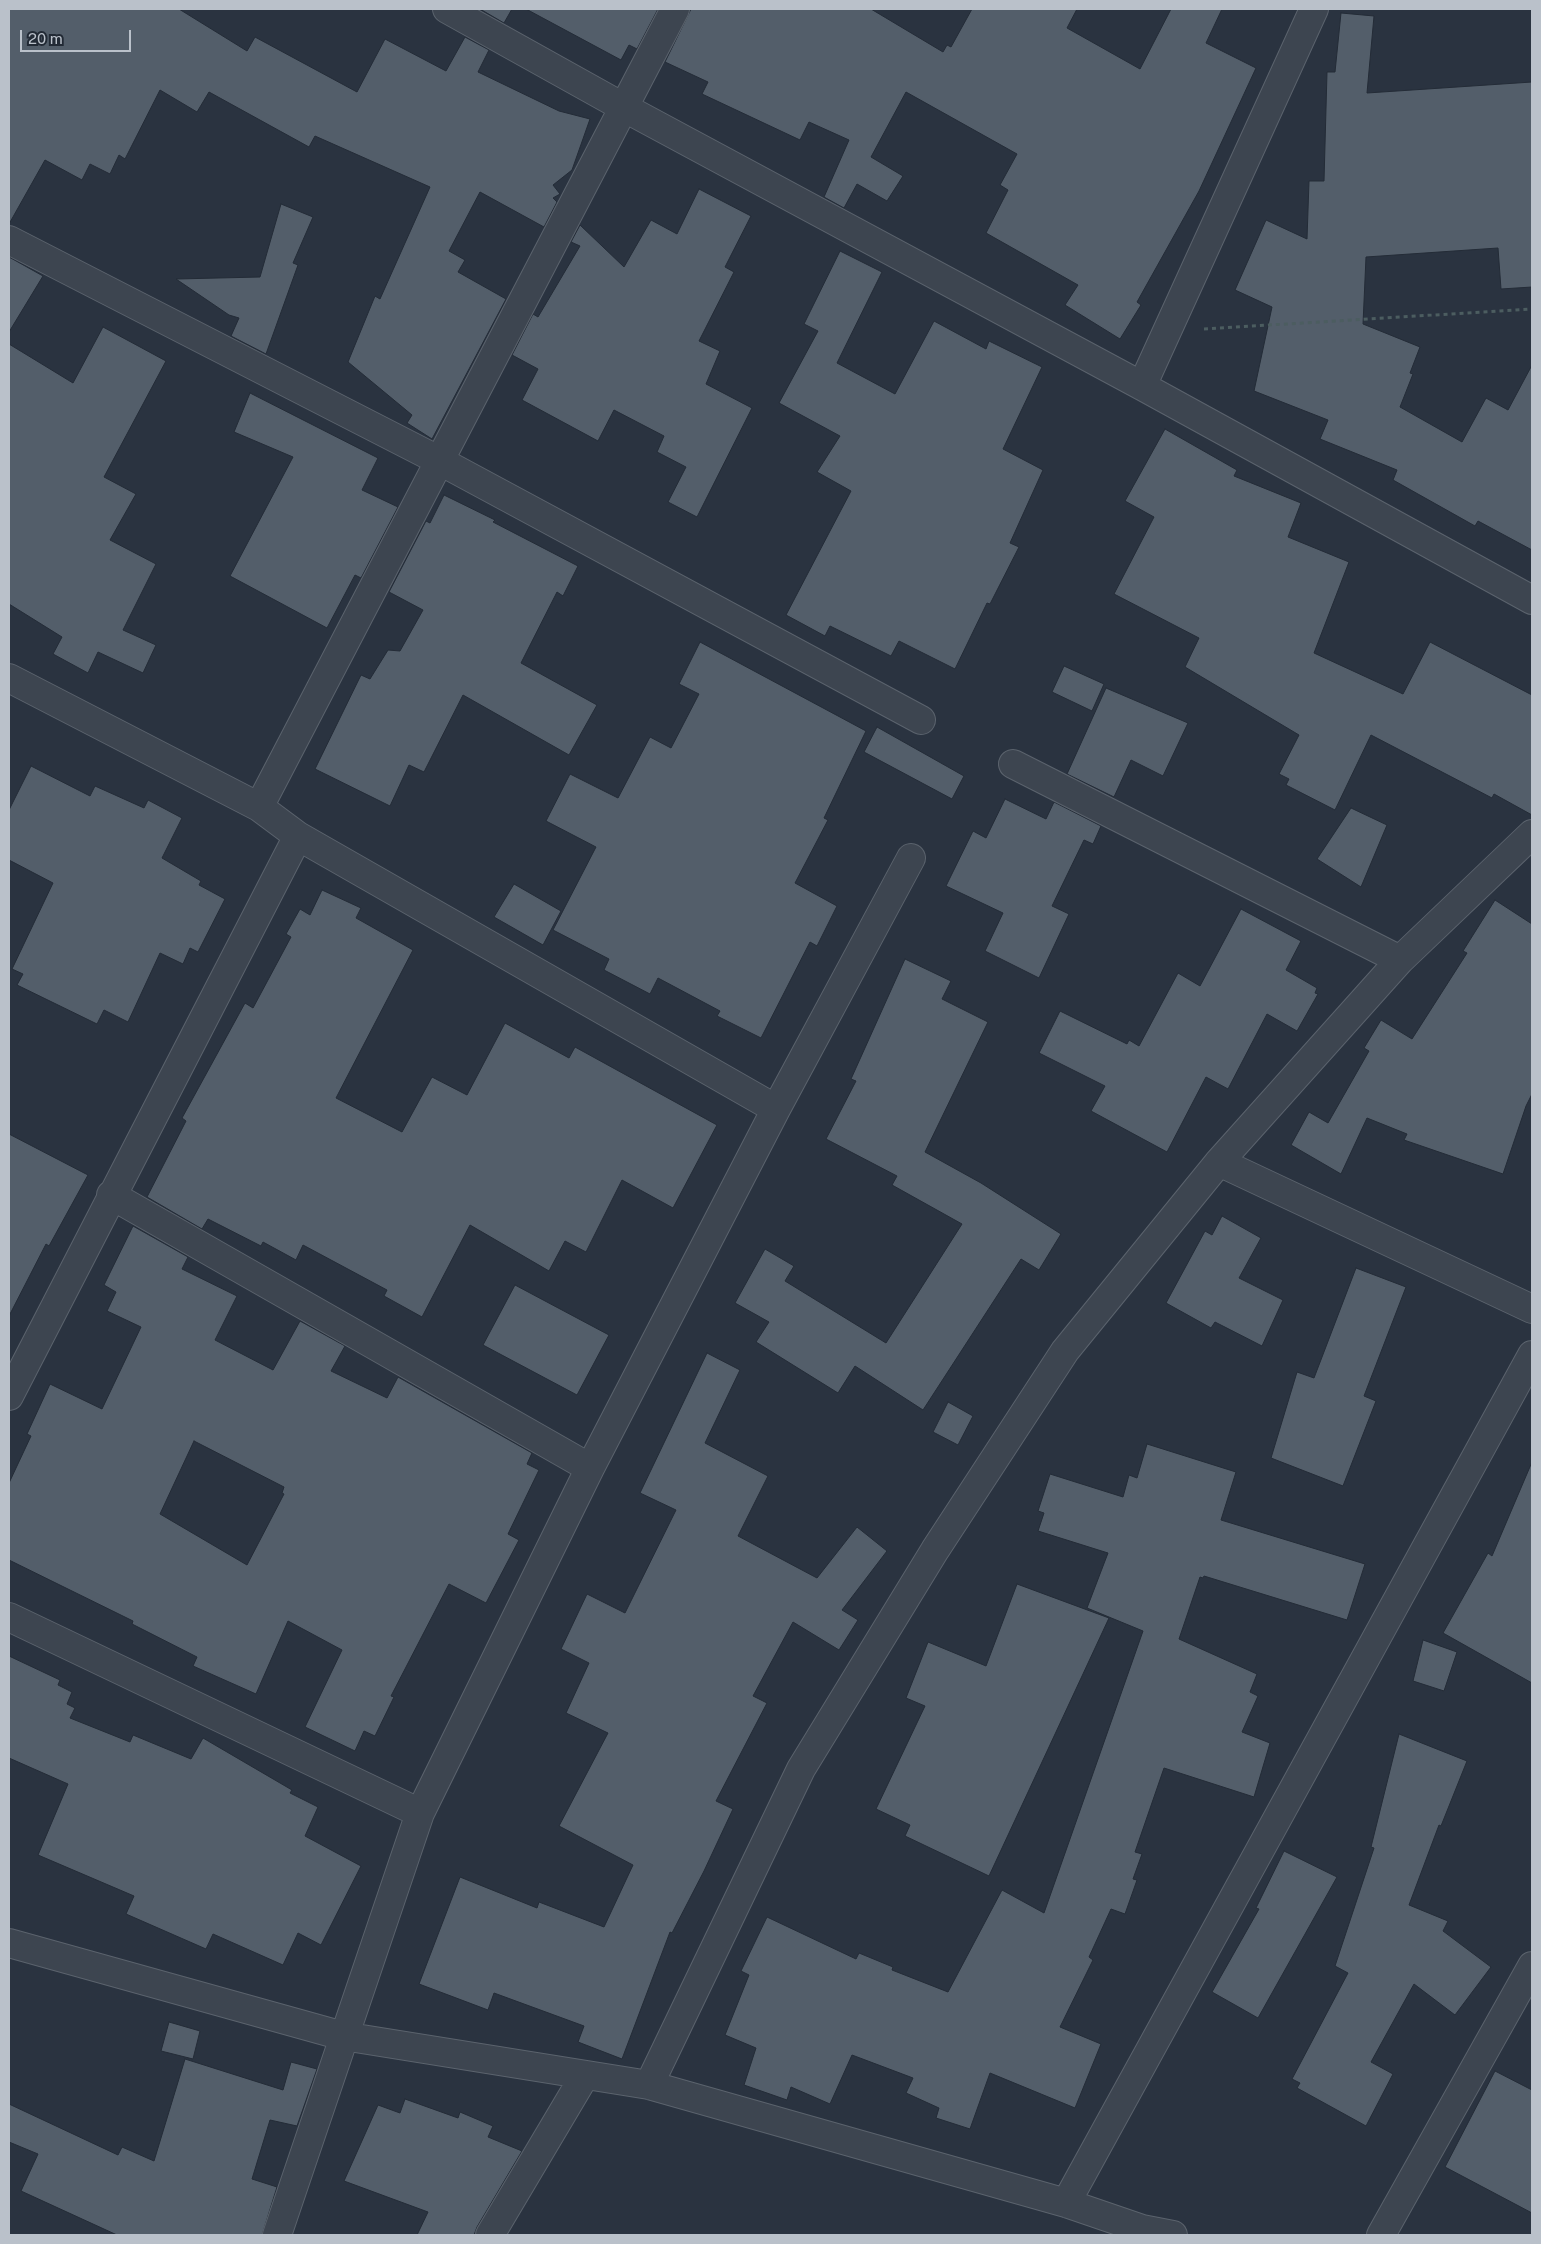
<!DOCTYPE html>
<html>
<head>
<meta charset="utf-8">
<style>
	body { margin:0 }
	#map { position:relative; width:1541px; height:2244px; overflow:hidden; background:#2a3340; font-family:"Public Sans",sans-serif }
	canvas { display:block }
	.frame { position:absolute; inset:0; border:10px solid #bac1ca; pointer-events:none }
	.scale { position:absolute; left:20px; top:30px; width:111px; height:22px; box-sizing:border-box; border:2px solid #bac1ca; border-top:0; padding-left:6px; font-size:15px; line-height:18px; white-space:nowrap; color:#bac1ca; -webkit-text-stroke:4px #222a35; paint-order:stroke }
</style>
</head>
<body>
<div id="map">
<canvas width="1541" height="2244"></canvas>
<div class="frame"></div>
<div class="scale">20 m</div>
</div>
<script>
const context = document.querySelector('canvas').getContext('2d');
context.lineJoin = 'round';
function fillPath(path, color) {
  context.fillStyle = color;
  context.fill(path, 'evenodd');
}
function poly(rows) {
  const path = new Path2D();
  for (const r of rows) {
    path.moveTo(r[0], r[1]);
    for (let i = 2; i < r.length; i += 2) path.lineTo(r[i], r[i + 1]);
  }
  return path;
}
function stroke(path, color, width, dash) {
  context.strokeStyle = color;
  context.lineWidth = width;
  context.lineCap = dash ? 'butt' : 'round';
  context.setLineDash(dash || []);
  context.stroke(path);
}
const building = poly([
	[9,9,179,9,247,51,255,37,357,92,385,39,446,71,465,37,489,50,478,72,559,111,590,119,572,170,553,185,560,194,553,198,557,202,544,227,480,192,449,251,465,260,458,272,506,299,432,439,407,423,412,415,348,362,375,296,380,299,430,187,315,136,309,147,209,92,197,112,160,90,125,159,119,155,110,174,90,164,82,180,45,160,9,224,9,9],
	[480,9,512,9,504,23,480,9],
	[526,9,658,9,637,49,629,45,621,60,526,9],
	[691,9,871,9,943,52,947,45,951,47,972,9,1077,9,1067,28,1140,69,1171,9,1222,9,1206,43,1256,68,1199,191,1137,302,1141,305,1120,339,1065,305,1078,285,986,233,1008,190,1000,185,1017,154,906,92,871,157,903,176,887,201,857,184,844,208,824,197,849,140,809,122,800,140,702,94,708,82,665,62,691,9],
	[1341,13,1374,16,1367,93,1532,82,1532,287,1501,289,1498,248,1366,257,1363,324,1420,347,1410,373,1413,374,1400,407,1462,442,1486,398,1508,410,1532,365,1532,550,1478,521,1475,526,1393,480,1397,470,1320,439,1328,420,1254,391,1272,307,1235,290,1266,220,1307,239,1309,181,1324,181,1327,72,1335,72,1341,13],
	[699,189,751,216,725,267,734,272,699,341,720,351,706,384,752,408,697,517,668,502,686,467,657,452,664,436,614,410,598,441,522,400,538,369,512,355,533,314,538,317,580,246,571,242,580,225,624,267,651,220,677,234,699,189],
	[281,204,313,217,293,263,298,265,266,354,231,336,239,318,229,315,176,279,260,277,281,204],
	[840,251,882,272,837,363,895,394,934,321,986,349,989,341,1042,367,1003,449,1043,470,1010,543,1019,547,990,604,987,603,955,669,899,641,891,656,830,626,825,636,786,615,851,491,817,472,840,436,779,403,818,331,804,324,840,251],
	[9,257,43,276,9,332,9,257],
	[103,327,166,361,104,477,136,494,110,540,156,564,123,630,156,645,143,673,98,652,88,673,53,654,62,637,9,604,9,344,73,383,103,327],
	[250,393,378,458,362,490,398,507,361,578,355,575,327,628,230,576,293,457,234,432,250,393],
	[1165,429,1237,470,1234,476,1301,503,1288,537,1349,562,1314,653,1403,694,1430,642,1532,695,1532,815,1494,794,1492,798,1371,735,1335,810,1286,785,1289,779,1279,774,1299,735,1185,667,1199,638,1114,594,1154,517,1125,501,1165,429],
	[444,495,495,520,493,522,578,566,563,596,557,592,521,663,597,705,569,755,463,695,424,772,409,765,390,806,315,769,361,675,370,679,388,650,400,651,423,610,389,592,426,521,430,523,444,495],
	[700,642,866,731,824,818,828,820,795,883,837,906,817,946,810,942,761,1038,717,1016,720,1011,658,978,650,994,604,970,609,959,553,930,596,847,546,821,570,774,618,798,650,737,671,748,699,694,679,684,700,642],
	[1064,666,1104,684,1092,711,1052,692,1064,666],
	[1106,688,1188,723,1163,776,1131,760,1114,797,1067,774,1106,688],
	[877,727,964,776,952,799,864,752,877,727],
	[31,766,90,796,95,786,144,808,148,800,182,818,162,858,201,881,199,885,225,899,198,952,190,948,183,964,160,953,128,1022,104,1010,97,1024,17,985,23,974,12,969,53,883,9,860,9,810,31,766],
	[1005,799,1046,819,1054,802,1101,826,1093,844,1084,840,1052,906,1069,914,1039,978,985,951,1003,913,946,886,973,831,986,838,1005,799],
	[1351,808,1387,825,1361,887,1317,859,1351,808],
	[514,884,561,911,543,945,494,917,514,884],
	[322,890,361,908,356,918,413,950,336,1098,402,1132,432,1077,467,1095,505,1023,569,1058,575,1047,717,1125,673,1208,622,1180,586,1252,565,1241,549,1271,470,1225,422,1317,384,1296,387,1290,303,1245,296,1260,263,1242,261,1246,208,1219,202,1229,147,1197,186,1121,182,1118,245,1003,253,1008,291,937,286,934,300,909,310,915,322,890],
	[1495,900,1532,924,1532,1094,1526,1106,1503,1174,1404,1140,1407,1134,1367,1118,1341,1174,1291,1145,1309,1112,1328,1123,1369,1051,1364,1048,1381,1020,1412,1039,1467,953,1463,951,1495,900],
	[1241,909,1301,941,1286,970,1317,988,1315,993,1318,994,1297,1031,1267,1014,1228,1089,1206,1077,1167,1152,1091,1111,1105,1086,1039,1053,1060,1011,1127,1044,1129,1040,1139,1046,1178,973,1200,986,1241,909],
	[905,959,951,981,942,999,988,1022,925,1152,981,1183,1061,1234,1039,1270,1021,1259,923,1410,855,1366,838,1393,756,1342,769,1322,735,1303,765,1249,794,1266,785,1281,886,1343,962,1224,892,1185,897,1176,826,1139,856,1081,851,1079,905,959],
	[9,1134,88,1175,49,1246,46,1244,9,1316,9,1134],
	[1222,1216,1261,1238,1239,1278,1283,1300,1262,1346,1215,1322,1211,1328,1166,1303,1205,1231,1212,1235,1222,1216],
	[133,1226,188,1257,182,1269,237,1296,215,1340,273,1370,300,1321,345,1346,331,1371,387,1398,398,1377,532,1453,527,1464,539,1470,508,1534,519,1540,486,1603,449,1584,391,1696,394,1697,375,1736,364,1731,355,1751,305,1727,342,1650,288,1621,256,1694,193,1666,197,1657,132,1624,133,1621,9,1560,9,1483,31,1436,27,1434,50,1384,102,1409,141,1327,107,1311,116,1292,104,1285,133,1226],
	[194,1441,284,1487,282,1493,284,1494,247,1565,160,1514,194,1441],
	[1356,1268,1406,1287,1364,1396,1376,1401,1343,1486,1271,1458,1297,1372,1314,1378,1356,1268],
	[515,1285,609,1335,577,1395,483,1345,515,1285],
	[707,1353,740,1370,705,1443,768,1476,738,1536,817,1578,857,1527,887,1551,842,1610,858,1620,839,1650,793,1622,753,1696,767,1703,716,1801,733,1809,704,1871,672,1933,670,1932,622,2059,578,2042,584,2026,494,1993,488,2010,419,1984,460,1877,537,1908,539,1902,604,1927,633,1865,559,1826,608,1733,566,1713,589,1663,561,1649,587,1594,625,1613,676,1510,640,1493,707,1353],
	[948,1402,973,1416,958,1445,933,1432,948,1402],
	[1147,1444,1236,1472,1221,1520,1365,1564,1347,1620,1204,1576,1203,1578,1200,1577,1179,1639,1257,1674,1250,1692,1258,1696,1242,1732,1270,1743,1254,1797,1164,1768,1135,1852,1142,1854,1133,1879,1137,1880,1125,1914,1111,1909,1089,1957,1093,1960,1060,2027,1101,2044,1075,2108,990,2073,970,2129,936,2118,939,2108,906,2093,913,2078,852,2055,830,2104,791,2087,787,2100,744,2085,756,2048,725,2035,749,1975,741,1971,767,1917,856,1959,859,1953,893,1967,892,1970,948,1992,1002,1890,1044,1913,1143,1631,1087,1608,1108,1553,1038,1531,1044,1513,1038,1511,1050,1474,1123,1497,1129,1475,1137,1478,1147,1444],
	[1532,1462,1532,1683,1443,1633,1488,1553,1492,1556,1532,1462],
	[1017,1584,1109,1618,989,1876,905,1836,910,1825,876,1809,925,1706,906,1698,928,1642,986,1666,1017,1584],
	[1423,1640,1457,1652,1444,1691,1413,1681,1423,1640],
	[9,1656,60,1680,58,1685,72,1692,67,1704,75,1708,70,1718,130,1742,133,1735,191,1759,203,1738,292,1790,290,1793,318,1807,305,1836,361,1866,321,1945,298,1933,283,1965,213,1934,206,1949,126,1914,134,1896,38,1855,68,1784,9,1758,9,1656],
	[1399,1734,1467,1761,1441,1826,1439,1825,1409,1905,1448,1921,1443,1931,1491,1967,1455,2015,1414,1984,1371,2062,1393,2074,1366,2126,1297,2088,1300,2083,1292,2079,1348,1973,1335,1966,1374,1848,1371,1847,1399,1734],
	[1284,1851,1337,1877,1258,2018,1212,1992,1259,1909,1256,1908,1284,1851],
	[169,2022,200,2031,193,2059,161,2051,169,2022],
	[185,2059,283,2090,291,2062,317,2069,297,2126,270,2120,252,2179,277,2187,262,2235,117,2235,21,2191,38,2154,9,2142,9,2104,118,2155,122,2147,154,2161,185,2059],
	[1495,2071,1532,2090,1532,2213,1445,2167,1495,2071],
	[405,2099,458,2118,460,2112,493,2126,488,2137,522,2151,477,2227,474,2235,417,2235,428,2212,344,2181,378,2105,400,2113,405,2099]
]);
fillPath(building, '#535e6a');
stroke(building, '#242c37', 1);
const minor = poly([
	[447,9,623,107,1142,386,1532,600],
	[9,240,440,461,921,720],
	[1142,386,1314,9],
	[9,678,259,807,298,836,9,1396],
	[1013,764,1400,960],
	[259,807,675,9],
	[298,836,776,1109],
	[1219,1162,1532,1309],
	[111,1195,590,1468],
	[9,1617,420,1813],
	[9,1943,343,2036,649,2085,1066,2203,1142,2229,1173,2235],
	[649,2085,801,1769,935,1550,1065,1351,1219,1162,1400,960,1532,834],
	[1066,2203,1532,1355],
	[277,2235,420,1813,590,1468,776,1109,911,858],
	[490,2235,585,2075],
	[1381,2235,1532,1966]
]);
stroke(minor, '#5b636d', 30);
stroke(poly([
	[1204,329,1532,309]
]), '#4c5d60', 3, [4, 4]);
stroke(minor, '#3d4550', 28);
</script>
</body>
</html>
